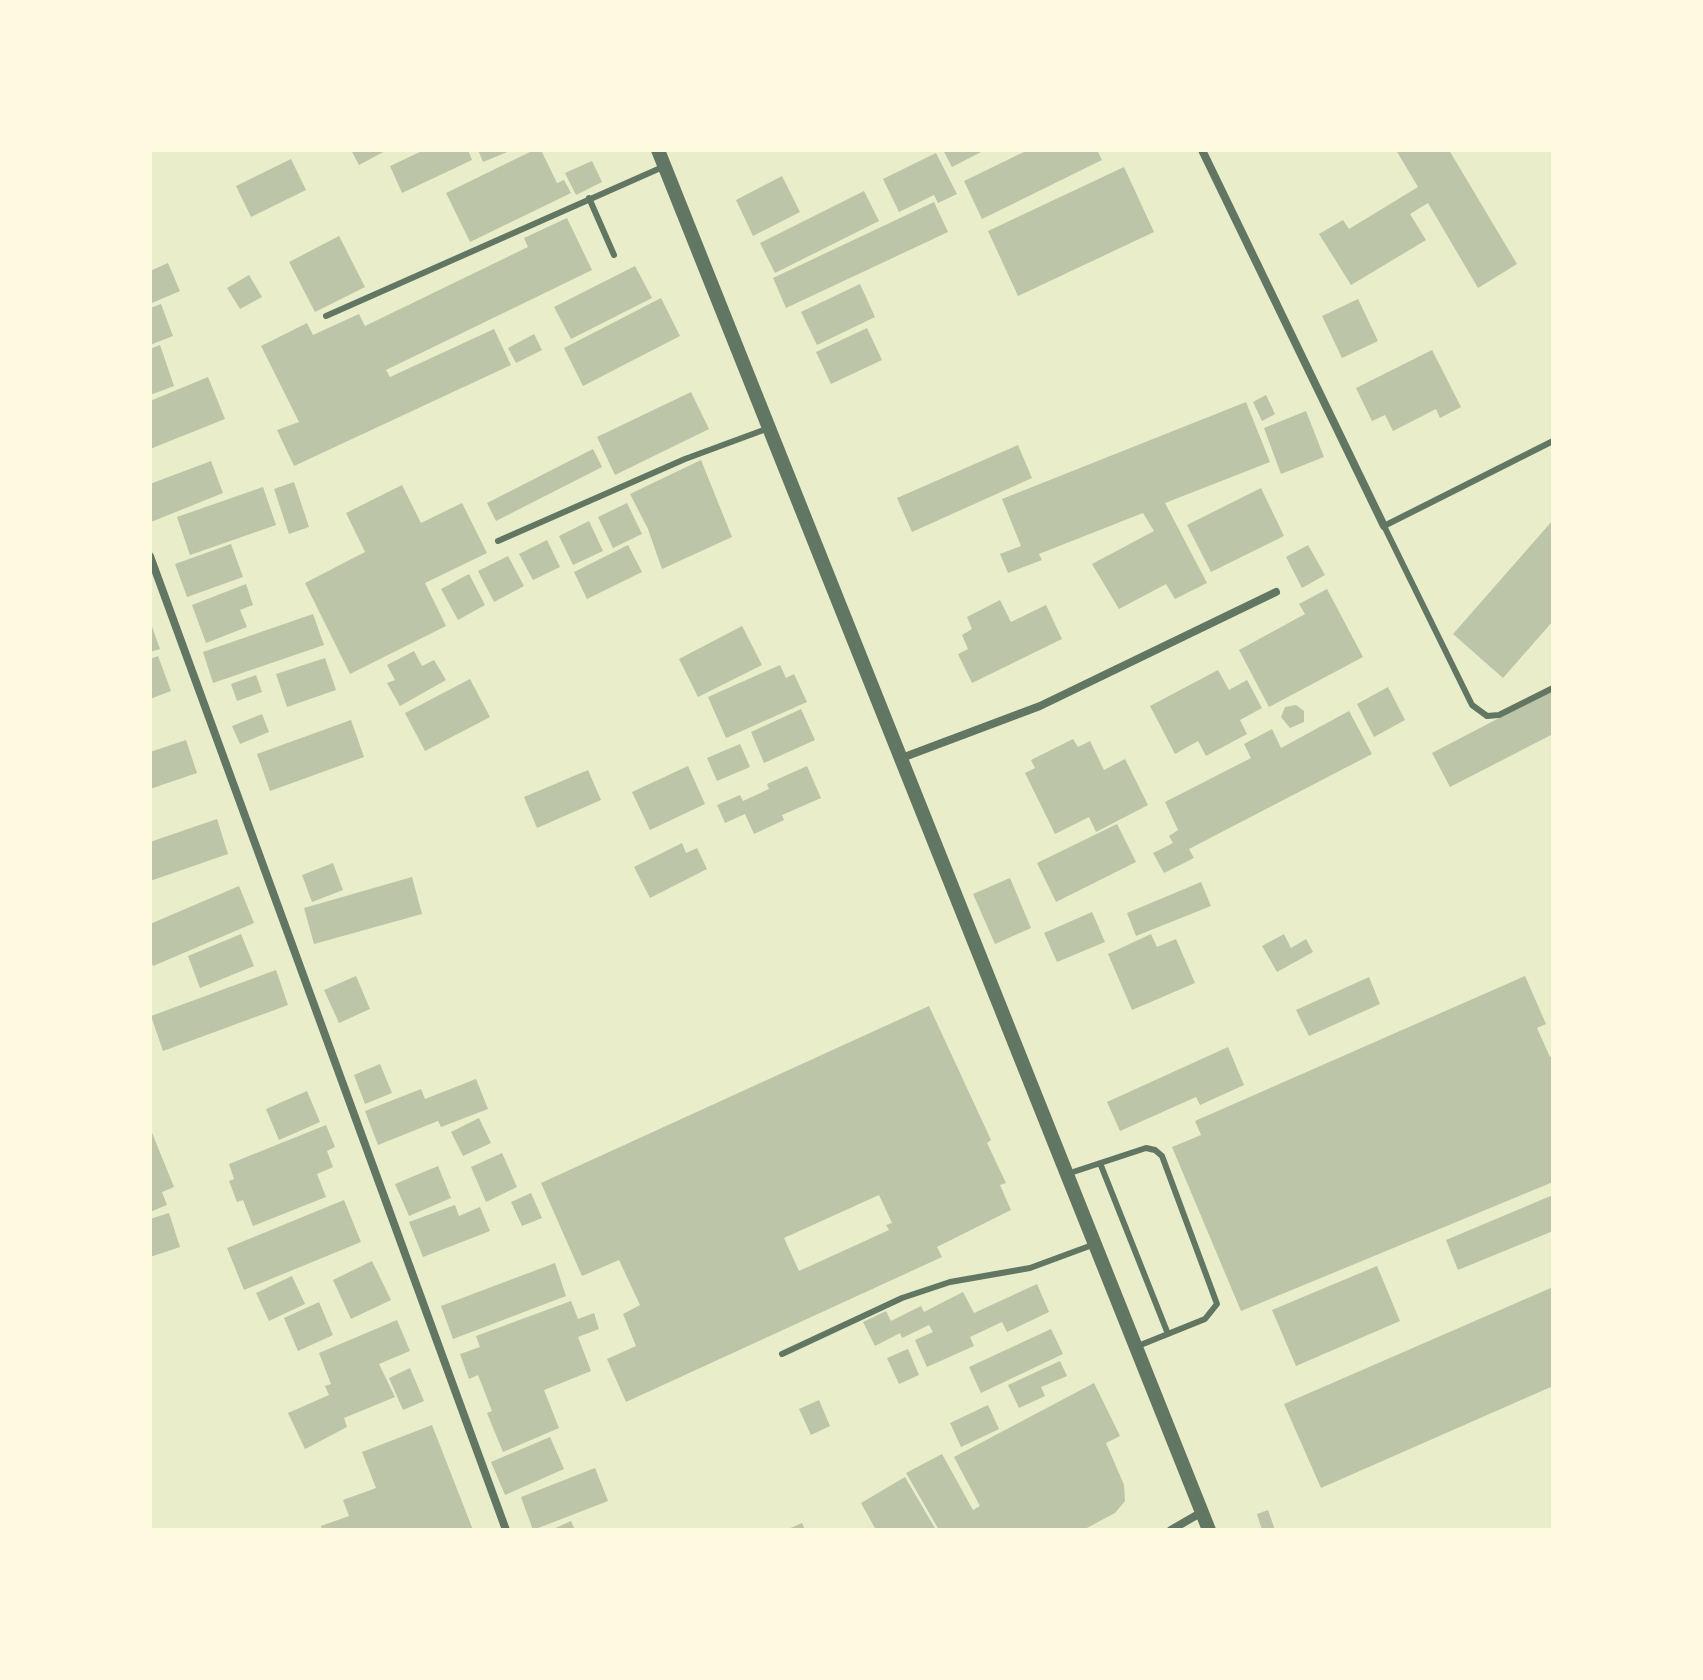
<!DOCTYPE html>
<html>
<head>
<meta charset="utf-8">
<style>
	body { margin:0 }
	#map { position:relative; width:1703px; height:1680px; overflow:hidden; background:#e9edc9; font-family:Mulish,sans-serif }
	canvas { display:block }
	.frame { position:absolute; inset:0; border:152px solid #fefae0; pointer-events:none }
</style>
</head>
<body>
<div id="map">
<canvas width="1703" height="1680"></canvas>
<div class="frame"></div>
</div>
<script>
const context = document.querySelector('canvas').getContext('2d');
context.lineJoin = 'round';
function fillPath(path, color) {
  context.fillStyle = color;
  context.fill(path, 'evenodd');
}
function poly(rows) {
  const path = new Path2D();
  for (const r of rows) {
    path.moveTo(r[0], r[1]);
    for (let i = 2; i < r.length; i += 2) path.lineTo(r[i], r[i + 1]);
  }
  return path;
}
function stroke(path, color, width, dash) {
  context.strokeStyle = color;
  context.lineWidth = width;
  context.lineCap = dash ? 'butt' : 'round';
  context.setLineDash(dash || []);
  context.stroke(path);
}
fillPath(poly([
	[351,150,387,150,359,165],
	[419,150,468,150,472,160,402,193,390,166,420,152],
	[478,150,512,150,483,162],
	[534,150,541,150,557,183,564,180,571,193,470,242,446,193],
	[943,150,985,150,952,167],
	[1028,150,1097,150,1102,160,982,219,964,181],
	[1396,150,1449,150,1517,264,1478,288,1428,203,1410,214,1426,240,1351,285,1319,234,1343,220,1349,229,1418,187],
	[936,153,957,194,938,203,934,195,899,212,883,179],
	[291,159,306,190,251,217,236,186],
	[592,161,602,182,576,195,565,173],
	[1124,167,1154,232,1018,296,988,231],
	[782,176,800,212,753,236,736,200],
	[864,191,879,221,775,273,760,243],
	[934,202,948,232,786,308,773,278],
	[567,218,592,270,386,370,390,377,494,329,511,365,294,466,277,430,299,422,261,346,307,323,313,335,359,314,365,326,528,247,524,238],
	[339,236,365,287,315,312,289,262],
	[168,263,180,291,152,303,150,297,150,271],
	[635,266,652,298,571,339,554,307],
	[249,275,262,297,240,309,227,288],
	[860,284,875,317,817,345,801,312],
	[661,298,680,336,583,386,564,348],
	[1358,299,1378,341,1342,358,1322,316],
	[161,304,173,336,150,345,150,308],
	[867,328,882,360,831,384,816,352],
	[534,334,542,350,516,363,508,348],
	[160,345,174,386,150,395,150,349],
	[1432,350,1461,407,1440,418,1436,409,1393,431,1385,415,1372,421,1356,388],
	[208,377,225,419,150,449,150,401],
	[691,392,709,429,615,475,597,437],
	[1266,395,1275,414,1262,421,1253,402],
	[1246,402,1270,462,1165,503,1207,583,1175,599,1166,584,1119,609,1092,564,1154,531,1143,513,1039,554,1042,560,1008,573,1000,554,1021,546,1002,499],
	[1306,411,1324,457,1281,474,1264,428],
	[1018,445,1032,478,912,532,897,498],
	[593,449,602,467,496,521,487,503],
	[701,460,732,537,662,569,648,529,630,494],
	[211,461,223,493,151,522,150,484],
	[294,482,309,527,289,534,274,489],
	[402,485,421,523,462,503,487,553,425,583,446,626,350,674,305,583,365,552,346,513],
	[263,487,276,525,190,555,177,517],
	[1261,488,1284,536,1211,572,1187,525],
	[627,503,642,534,613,548,598,517],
	[1553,520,1553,621,1503,678,1453,634],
	[589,521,603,551,573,565,559,536],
	[547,540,560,567,533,580,519,554],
	[231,544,243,577,187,597,175,564],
	[628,545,642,572,587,599,574,572],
	[1308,545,1325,575,1302,588,1286,557],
	[508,556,524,586,494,602,478,571],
	[469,574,485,605,458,620,441,589],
	[246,584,253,605,240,610,247,627,206,643,192,605],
	[1327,589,1363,657,1269,707,1239,650,1305,614,1299,604],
	[1000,600,1011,622,1046,605,1062,639,972,683,958,654,968,649,962,635,972,629,967,617],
	[313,614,324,645,213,683,203,652],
	[150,621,160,649,150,652],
	[742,626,762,665,698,697,679,659],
	[414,651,422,666,434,660,446,680,400,706,387,683,395,680,387,665],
	[158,656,171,691,150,699,150,659],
	[325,658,336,690,287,707,276,674],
	[780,665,786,678,794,674,807,702,726,738,708,697],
	[1218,670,1229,690,1247,680,1262,708,1240,720,1247,734,1206,756,1198,741,1175,754,1150,706],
	[256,675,262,692,237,701,231,684],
	[470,679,490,717,425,751,405,713],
	[1388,687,1405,720,1374,737,1357,704],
	[1553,690,1553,734,1450,787,1432,753],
	[1296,705,1304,711,1304,722,1290,728,1281,717,1285,707],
	[801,709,815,740,764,763,751,732],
	[1349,711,1372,754,1189,849,1194,858,1164,873,1153,853,1173,843,1169,836,1178,830,1165,802,1251,758,1244,744,1272,729,1281,748],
	[262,714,269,732,240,744,232,726],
	[351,720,364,757,270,791,257,754],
	[1073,739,1078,747,1090,741,1104,770,1125,759,1148,805,1096,832,1089,817,1055,834,1025,773,1035,768,1031,760],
	[186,740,197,773,150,789,150,752],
	[740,744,750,767,717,781,707,758],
	[688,766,705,804,650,830,632,792],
	[807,766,821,798,782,815,784,820,754,834,745,814,725,823,717,805,740,795,743,801,769,789,767,784],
	[588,770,601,800,537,828,524,797],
	[217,819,228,854,150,881,150,842],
	[1117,824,1136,862,1056,902,1037,863],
	[682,843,686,853,697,848,707,869,650,898,634,867],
	[333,863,343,890,312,902,302,875],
	[412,877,422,914,314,944,304,908],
	[1010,878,1031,928,995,944,973,894],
	[1201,882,1211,906,1136,936,1127,913],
	[239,886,254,923,153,966,150,959,150,924],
	[1092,912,1105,942,1057,962,1044,933],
	[241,934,254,966,200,988,188,956],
	[1151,934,1157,947,1176,939,1195,983,1132,1010,1108,954],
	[1284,934,1291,948,1306,939,1313,952,1277,972,1262,946],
	[276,970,288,1005,163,1051,151,1016],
	[356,976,370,1009,339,1023,324,990],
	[1525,976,1546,1024,1537,1028,1550,1057,1553,1056,1553,1182,1241,1311,1172,1147,1201,1135,1195,1121],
	[1369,977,1380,1004,1309,1036,1296,1010],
	[929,1006,991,1140,987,1143,1006,1183,1000,1185,1011,1210,937,1247,942,1257,626,1402,607,1359,636,1346,623,1314,640,1305,619,1260,582,1276,541,1183],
	[879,1195,892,1223,886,1225,889,1230,799,1271,784,1238],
	[1228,1047,1244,1085,1200,1105,1196,1097,1120,1131,1107,1102],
	[380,1064,392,1093,365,1104,354,1075],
	[476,1079,488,1109,441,1127,438,1121,378,1145,365,1111,421,1089,425,1099],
	[307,1091,320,1122,279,1140,266,1109],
	[479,1118,491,1143,463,1156,451,1132],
	[326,1125,335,1147,327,1151,333,1167,317,1174,326,1197,253,1226,243,1200,237,1202,229,1181,234,1179,229,1164],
	[150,1128,174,1187,162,1192,167,1205,150,1212],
	[502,1153,517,1187,486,1202,471,1167],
	[438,1166,451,1198,409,1216,395,1184],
	[531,1193,542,1218,522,1226,511,1202],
	[1553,1195,1553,1231,1458,1270,1446,1240],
	[344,1200,361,1242,244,1290,227,1248],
	[455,1205,459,1216,480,1207,490,1231,423,1257,409,1222],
	[169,1213,180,1247,150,1257,150,1219],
	[372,1261,391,1300,351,1319,333,1280],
	[555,1263,566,1296,453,1339,441,1306],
	[1377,1266,1400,1321,1296,1366,1272,1310],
	[292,1276,305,1304,269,1321,256,1293],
	[1037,1284,1049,1312,1007,1332,1002,1322,970,1337,974,1346,927,1367,915,1340,933,1332,929,1325,902,1338,900,1333,875,1346,863,1322,886,1311,891,1321,921,1306,924,1312,963,1292,974,1313],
	[1553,1287,1553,1386,1321,1488,1284,1404],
	[571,1301,578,1319,594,1313,599,1329,578,1337,591,1371,544,1390,559,1428,503,1452,487,1413,492,1411,478,1375,469,1379,460,1354,480,1347,476,1336],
	[319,1302,333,1335,298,1351,284,1318],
	[397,1320,410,1351,379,1364,395,1397,344,1418,347,1427,305,1449,288,1413,329,1395,325,1386,331,1384,319,1353],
	[1051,1329,1063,1354,981,1393,969,1367],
	[908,1349,919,1375,899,1384,887,1358],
	[1060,1361,1067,1376,1041,1387,1045,1396,1019,1408,1008,1385],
	[410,1368,424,1401,403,1410,389,1378],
	[1094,1383,1120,1436,1106,1443,1124,1485,1125,1501,1115,1513,1083,1530,939,1530,906,1473,942,1454,973,1510,980,1506,954,1457],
	[819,1400,830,1426,811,1435,799,1409],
	[988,1405,999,1429,961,1447,950,1423],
	[432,1425,473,1530,322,1530,321,1526,349,1516,343,1500,376,1488,362,1452],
	[550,1437,564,1469,505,1495,491,1462],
	[595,1468,608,1501,533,1530,521,1497],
	[905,1477,936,1530,876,1530,861,1503],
	[1268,1510,1275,1530,1262,1530,1257,1514],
	[571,1521,575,1530,551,1530],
	[802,1523,805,1530,786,1530]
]), '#bcc5a7');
stroke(poly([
	[589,198,614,255],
	[326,316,665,166],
	[1553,441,1384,526,1472,705,1487,716,1499,715,1553,688],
	[498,541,685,459,769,428],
	[1100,1163,1168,1334],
	[1067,1174,1146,1148,1155,1150,1162,1156,1217,1304,1205,1319,1138,1346],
	[782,1354,902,1298,950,1282,1030,1268,1095,1244]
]), '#617663', 6);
stroke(poly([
	[1202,150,1384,526],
	[150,556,506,1530],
	[899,759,1040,706,1276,592],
	[1171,1530,1202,1512]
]), '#617663', 8);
stroke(poly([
	[658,150,1209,1530]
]), '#617663', 14);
</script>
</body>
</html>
